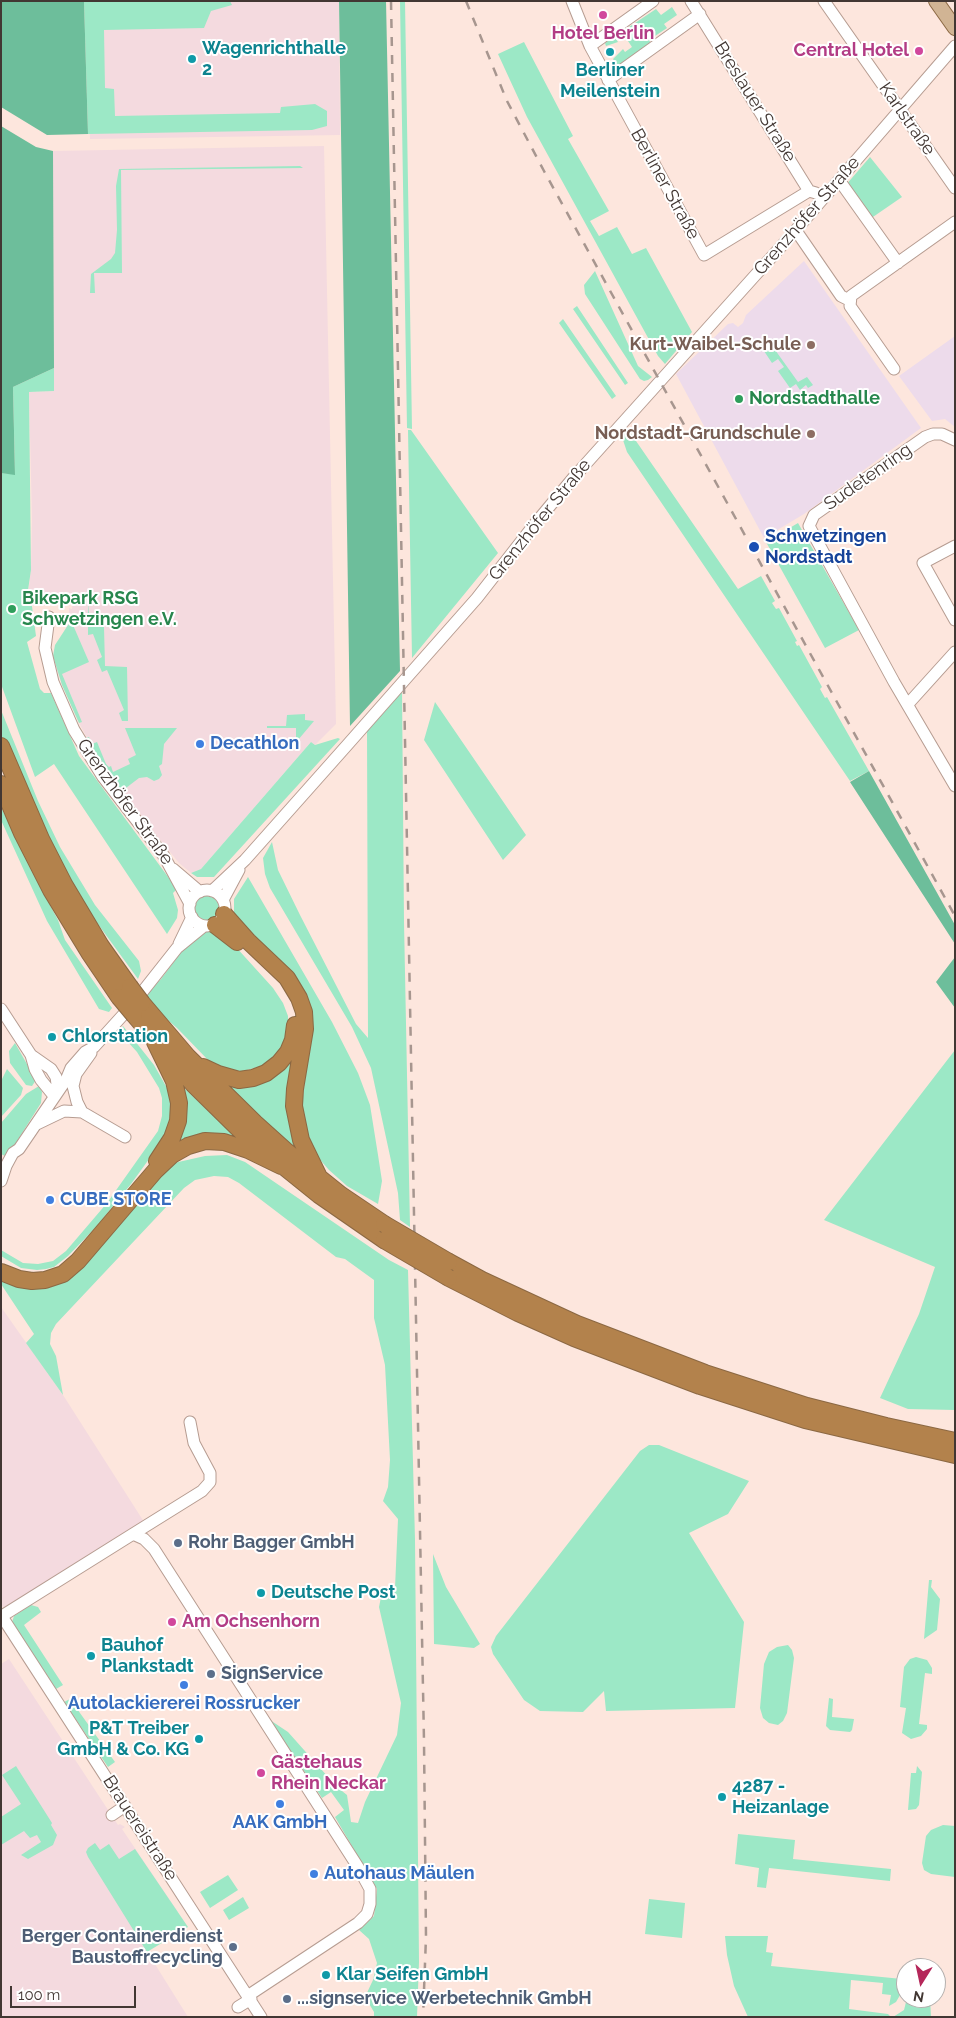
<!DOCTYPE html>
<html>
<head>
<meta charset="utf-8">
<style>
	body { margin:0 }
	#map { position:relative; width:956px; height:2018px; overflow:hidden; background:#fde6dd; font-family:Raleway,sans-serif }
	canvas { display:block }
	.frame { position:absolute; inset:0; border:2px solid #423733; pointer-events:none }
	.north { position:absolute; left:896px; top:1958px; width:50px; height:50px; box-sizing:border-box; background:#fff; border:1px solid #b3afad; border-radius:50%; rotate:190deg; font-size:14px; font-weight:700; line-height:20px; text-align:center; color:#423733 }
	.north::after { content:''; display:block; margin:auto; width:18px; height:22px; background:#b5275a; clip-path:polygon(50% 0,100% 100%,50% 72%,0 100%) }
	.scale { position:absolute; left:10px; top:1986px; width:126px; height:22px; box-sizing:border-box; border:2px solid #423733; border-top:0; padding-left:6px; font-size:15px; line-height:18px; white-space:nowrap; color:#423733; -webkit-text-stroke:4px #fff; paint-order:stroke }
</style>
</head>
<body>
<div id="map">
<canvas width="956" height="2018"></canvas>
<div class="frame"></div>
<div class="north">N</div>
<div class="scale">100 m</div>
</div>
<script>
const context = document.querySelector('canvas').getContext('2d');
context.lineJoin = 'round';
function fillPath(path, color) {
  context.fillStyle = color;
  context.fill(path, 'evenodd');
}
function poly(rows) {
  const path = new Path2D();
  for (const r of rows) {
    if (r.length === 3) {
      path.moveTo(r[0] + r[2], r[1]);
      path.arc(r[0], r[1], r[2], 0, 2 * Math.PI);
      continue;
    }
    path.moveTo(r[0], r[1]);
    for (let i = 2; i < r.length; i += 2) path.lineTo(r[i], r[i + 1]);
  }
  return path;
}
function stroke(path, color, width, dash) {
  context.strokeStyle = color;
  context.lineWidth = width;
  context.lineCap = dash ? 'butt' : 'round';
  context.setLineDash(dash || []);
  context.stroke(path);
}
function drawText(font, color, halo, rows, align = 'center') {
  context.font = font + ' Raleway,sans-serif';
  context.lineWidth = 4;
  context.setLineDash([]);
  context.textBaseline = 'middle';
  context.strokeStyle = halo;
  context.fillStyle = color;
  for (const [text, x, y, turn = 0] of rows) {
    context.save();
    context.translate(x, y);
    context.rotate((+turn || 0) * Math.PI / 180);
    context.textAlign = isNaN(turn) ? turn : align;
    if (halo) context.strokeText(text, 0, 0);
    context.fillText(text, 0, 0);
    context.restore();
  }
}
fillPath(poly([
	[85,1,339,1,340,135,90,139],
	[324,146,336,724,315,745,311,742,201,869,191,873,179,863,157,836,98,758,79,723,62,685,54,662,54,650,69,622,69,608,72,609,73,595,29,596,28,593,31,570,32,519,29,392,54,391,53,151],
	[1,1307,63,1395,146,1525,4,1609,1,1604],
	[9,1659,116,1822,118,1825,120,1824,125,1827,122,1829,178,1912,138,1937,188,2017,1,2017,1,1664]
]), '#f4dadf');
fillPath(poly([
	[804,261,921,428,804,514,764,538,676,374,728,324,733,323,738,327,743,323,746,315],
	[955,336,955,427,945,419,932,421,899,376]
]), '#eddbeb');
fillPath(poly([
	[84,1,230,1,232,5,211,11,204,28,104,30,105,88,114,89,115,116,280,113,281,107,315,104,327,111,327,126,312,130,88,134],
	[400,1,405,1,412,429,407,428],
	[672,7,677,15,664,24,667,28,649,40,651,43,618,67,613,59,623,49,625,52,632,47,624,35,616,39,618,42,606,46,605,43,656,9,661,15],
	[524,42,573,136,568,139,609,211,590,221,599,236,617,227,632,254,646,248,692,332,665,364,658,356,527,117,498,54],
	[870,157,902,197,870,219,845,186],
	[300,166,303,168,121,170,122,273,94,273,95,293,90,293,91,274,111,259,115,253,117,230,116,186,119,169],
	[595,271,638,366,652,377,648,380,644,381,640,379,585,294,584,285],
	[577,306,628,383,625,385,573,309],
	[563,319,616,396,612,399,559,323],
	[768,340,798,382,807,377,813,385,808,388,806,385,800,390,796,384,790,388,778,371,784,367,778,359,772,363,760,345],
	[54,368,54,391,29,392,31,570,27,597,31,599,36,636,27,642,40,689,44,693,51,693,79,756,177,889,173,893,178,910,177,918,167,934,54,764,35,777,1,684,1,473,15,474,13,387],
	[625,425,738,589,761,576,775,601,772,603,776,609,779,608,797,641,795,642,797,646,799,645,822,687,820,689,825,698,827,697,869,771,850,781,627,452,621,434],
	[408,430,411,430,498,553,412,658],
	[798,523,859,630,825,648,766,542],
	[88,601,90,627,104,627,105,666,127,667,128,721,122,721,119,713,124,710,107,670,102,672,97,660,102,657,93,634,88,635],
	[70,622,73,625,89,662,62,674,82,722,79,723,62,685,53,656,55,645],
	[402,688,404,922,410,1227,400,1220,398,1193,371,1068,352,1027,270,888,265,874,263,858,272,842,278,870,300,915,356,1024,368,1038,367,728],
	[435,702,526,835,503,860,424,740],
	[1,710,38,801,60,847,95,905,139,961,141,971,138,979,79,898,8,754,1,734],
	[305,714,305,720,314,721,298,740,296,737,296,728,267,728,267,726,286,726,287,715],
	[125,728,177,728,164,744,162,764,159,766,162,775,159,779,154,781,147,777,139,778,122,791,86,738,89,737,92,744,97,742,106,764,109,767,111,766,113,772,130,764,128,759,136,755],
	[338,738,340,739,214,877,197,877,191,873,201,869,311,742,315,745],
	[1,807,30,868,58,920,65,940,112,1008,109,1012,99,1009,47,921,1,820],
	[248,877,332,1022,358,1073,370,1105,378,1155,382,1181,378,1204,347,1186,329,1170,315,1154,306,1135,301,1114,310,1037,281,962,238,923,234,912,234,899],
	[207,908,12],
	[225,922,282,981,297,1006,299,1033,289,1094,292,1126,299,1148,295,1150,268,1129,218,1080,241,1083,265,1077,285,1061,292,1048,297,1033,295,1008,290,997,281,983,265,966,223,925],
	[204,931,211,931,235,946,273,988,283,1003,288,1016,288,1028,284,1048,266,1065,239,1072,231,1071,209,1061,177,1028,145,1000,146,995,161,979,185,947],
	[123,1026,154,1065,167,1088,170,1098,170,1116,165,1137,131,1184,96,1227,68,1256,54,1267,46,1269,37,1270,21,1268,1,1256,1,1250,23,1263,38,1264,53,1261,66,1251,107,1203,158,1131,162,1116,162,1098,159,1088,137,1052,119,1032],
	[15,1043,36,1080,32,1086,26,1085,10,1063,9,1051],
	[955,1050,955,1410,908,1409,880,1398,919,1314,935,1267,824,1220],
	[7,1069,23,1088,21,1095,1,1117,1,1081],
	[180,1084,201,1104,237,1139,180,1146,176,1139],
	[39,1086,42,1092,41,1103,7,1157,1,1154,1,1123,26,1094],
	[227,1155,245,1162,389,1260,408,1270,415,1540,419,1962,417,2017,374,2017,374,2012,365,1997,373,1980,377,1963,369,1939,359,1930,374,1916,377,1889,335,1817,344,1810,331,1792,322,1798,270,1720,288,1732,337,1787,347,1795,351,1822,358,1823,365,1802,397,1735,401,1703,379,1607,381,1597,395,1588,398,1519,383,1501,388,1487,390,1460,385,1365,374,1318,374,1280,345,1259,336,1257,239,1183,228,1177,214,1176,195,1180,184,1188,56,1324,51,1333,50,1344,56,1356,63,1395,26,1343,34,1334,1,1284,1,1280,49,1286,174,1163,205,1156],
	[649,1445,659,1445,749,1481,728,1514,689,1533,744,1622,735,1708,606,1711,604,1691,583,1712,540,1711,524,1700,493,1654,491,1647,496,1636,640,1451],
	[433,1554,446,1587,480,1644,474,1648,434,1644],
	[929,1580,932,1580,931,1587,940,1599,937,1630,924,1639],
	[31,1605,38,1607,41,1612,24,1625,63,1685,56,1689,12,1622,14,1616],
	[788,1645,792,1650,794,1658,787,1713,783,1721,778,1725,769,1723,763,1718,760,1708,764,1664,769,1652,777,1647],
	[916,1657,927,1660,932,1668,932,1674,925,1673,919,1724,927,1725,927,1729,921,1736,911,1739,902,1733,906,1708,900,1707,904,1667,910,1659],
	[829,1698,833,1699,832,1717,854,1719,852,1730,850,1732,830,1730,826,1726],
	[70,1699,115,1762,108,1767,64,1702],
	[16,1766,52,1823,51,1825,57,1835,53,1845,28,1859,21,1855,41,1842,37,1835,30,1838,24,1831,1,1845,1,1817,21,1804,2,1775],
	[917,1766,922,1772,919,1805,916,1809,908,1810,911,1773,916,1773],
	[943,1825,955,1826,955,1877,931,1874,924,1870,922,1863,926,1836,931,1830],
	[738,1834,795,1840,793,1859,891,1869,890,1881,769,1868,766,1888,757,1887,759,1868,735,1864],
	[95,1843,100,1850,109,1844,119,1859,135,1849,188,1927,147,1952,88,1857,86,1852,88,1848],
	[228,1875,238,1890,210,1908,200,1892],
	[243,1897,249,1908,229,1920,223,1910],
	[649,1899,685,1903,682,1938,645,1934],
	[725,1936,768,1936,766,1952,773,1953,771,1966,902,1979,903,1990,896,2002,889,2006,891,1995,882,1994,883,1983,851,1980,849,2009,888,2014,891,2017,748,2017,734,1986,727,1955],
	[907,1998,930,1998,931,2017,893,2017,904,2010]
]), '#9ce8c6');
fillPath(poly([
	[1,1,84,1,88,134,47,135,1,107],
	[339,1,386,1,400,671,350,726],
	[1,126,36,147,53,151,54,368,13,387,15,475,1,473],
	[869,771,955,925,955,944,850,782],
	[955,957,955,1008,936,982]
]), '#6dbe9b');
const minor = poly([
	[572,1,590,46,704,255,809,191],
	[691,1,809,191,816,193],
	[824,1,955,188],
	[590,46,653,1],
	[608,80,700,14],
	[839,180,898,263],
	[795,231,799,235,841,296,849,300],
	[894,369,850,306,851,296,955,222],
	[955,440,942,434,933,434,925,437,814,515,809,526,894,682,955,786],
	[955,546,923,563,955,620],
	[49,617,45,648,53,682,74,730,103,777,164,856,190,904],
	[908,704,955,652],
	[173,869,200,892],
	[207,908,18],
	[212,891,245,860,349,743,477,598,534,525,574,477,795,231,955,46],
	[223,900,239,870],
	[179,944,192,917],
	[1,1009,31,1055,35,1069,41,1080,54,1096],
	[31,1055,51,1069,56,1077,58,1091],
	[76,1074,73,1086,77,1102,82,1112],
	[66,1080,76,1074,91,1053],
	[37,1124,64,1111,82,1112,125,1137],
	[1,1181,6,1166,13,1153,19,1149,66,1080,71,1068,85,1052,94,1047,132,1005,177,948,204,926],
	[133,1534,202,1491,210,1482,210,1473,194,1443,190,1422],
	[1,1615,261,2017],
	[2,1616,133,1534,144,1539,154,1549,358,1867,370,1889,370,1904,367,1914,358,1923,249,1995],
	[112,1815,125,1806],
	[238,2007,251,1999]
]);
const major = poly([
	[936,1,955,28]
]);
const highway = poly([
	[1,746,41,839,64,884,101,946,130,987],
	[1,784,22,833,51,890,90,954,119,997],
	[224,914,248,941,287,978,299,998,304,1012,305,1029,295,1089,294,1106,301,1140,318,1175],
	[215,925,237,942],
	[142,1003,188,1057,255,1123,285,1150,341,1195,384,1224],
	[134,1015,193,1084,247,1137,319,1195,384,1240],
	[155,1042,174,1081,179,1103,178,1121,172,1138,157,1161],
	[203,1067,218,1074,239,1080,253,1078,266,1073,279,1063,288,1052,293,1040,295,1025],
	[449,1262,482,1280,577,1324,705,1373,807,1406,886,1426,955,1441],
	[1,1272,19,1279,32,1281,45,1280,63,1274,78,1261,155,1171,172,1155,188,1146,205,1141,224,1142,248,1150,281,1166],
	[449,1278,518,1313,574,1338,700,1386,805,1420,955,1455]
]);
stroke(minor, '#b69c91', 13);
stroke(major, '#8b6843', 16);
stroke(highway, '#8b6843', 18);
stroke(minor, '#fff', 11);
stroke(major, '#d1b494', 14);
stroke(highway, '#b3824c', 16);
stroke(poly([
	[391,1,424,1741,426,1937,423,2017],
	[466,1,507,101,544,171,955,916]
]), '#a7968f', 2.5, [9, 9]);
const highwayBridge = poly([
	[130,987,142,1003],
	[119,997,134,1015],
	[384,1224,449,1262],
	[384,1240,449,1278]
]);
stroke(highwayBridge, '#8b6843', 18, []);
stroke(highwayBridge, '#b3824c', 16);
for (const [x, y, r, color] of [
	[603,15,5,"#d1479c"],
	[919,51,5,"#d1479c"],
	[610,52,5,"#0f9aa8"],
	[192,59,5,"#0f9aa8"],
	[811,345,5,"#8d6e63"],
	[739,399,5,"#2e9e5b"],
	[811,434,5,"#8d6e63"],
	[754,547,6,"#1a4fb4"],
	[12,609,5,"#2e9e5b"],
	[200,744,5,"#3f7fe0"],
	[52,1037,5,"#0f9aa8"],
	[50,1200,5,"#3f7fe0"],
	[178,1543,5,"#5c6f8a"],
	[261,1593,5,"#0f9aa8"],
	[172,1622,5,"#d1479c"],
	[91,1656,5,"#0f9aa8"],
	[211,1674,5,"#5c6f8a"],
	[184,1685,5,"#3f7fe0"],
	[199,1739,5,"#0f9aa8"],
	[261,1773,5,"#d1479c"],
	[722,1797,5,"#0f9aa8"],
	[280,1804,5,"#3f7fe0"],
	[314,1874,5,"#3f7fe0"],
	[233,1947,5,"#5c6f8a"],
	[326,1975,5,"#0f9aa8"],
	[287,1999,5,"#5c6f8a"]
]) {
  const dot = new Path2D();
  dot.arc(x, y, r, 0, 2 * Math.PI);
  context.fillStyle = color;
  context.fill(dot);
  stroke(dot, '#fff', 2);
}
drawText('bold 18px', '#b23c85', '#fff', [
	["Hotel Berlin",603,34,"center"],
	["Central Hotel",909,51,"right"],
	["Am Ochsenhorn",182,1622],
	["Gästehaus",271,1763],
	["Rhein Neckar",271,1784]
], 'left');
drawText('bold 18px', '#0d838f', '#fff', [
	["Wagenrichthalle",202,49],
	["2",202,70],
	["Berliner",610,71,"center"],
	["Meilenstein",610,92,"center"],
	["Chlorstation",62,1037],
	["Deutsche Post",271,1593],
	["Bauhof",101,1646],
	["Plankstadt",101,1667],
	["P&T Treiber",189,1729,"right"],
	["GmbH & Co. KG",189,1750,"right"],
	["4287 -",732,1787],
	["Heizanlage",732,1808],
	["Klar Seifen GmbH",336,1975]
], 'left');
drawText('18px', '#423733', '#fff', [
	["Breslauer Straße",755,102,58],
	["Karlstraße",907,119,55],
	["Berliner Straße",665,184,61],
	["Grenzhöfer Straße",807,216,-49],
	["Sudetenring",868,477,-35],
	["Grenzhöfer Straße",540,520,-51],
	["Grenzhöfer Straße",125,802,54],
	["Brauereistraße",140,1828,57]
]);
drawText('bold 18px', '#785e54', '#fff', [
	["Kurt-Waibel-Schule",801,345],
	["Nordstadt-Grundschule",801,434]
], 'right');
drawText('bold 18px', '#27864d', '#fff', [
	["Nordstadthalle",749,399],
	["Bikepark RSG",22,599],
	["Schwetzingen e.V.",22,620]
], 'left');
drawText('bold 18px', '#164399', '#fff', [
	["Schwetzingen",765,537],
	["Nordstadt",765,558]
], 'left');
drawText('bold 18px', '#366cbe', '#fff', [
	["Decathlon",210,744],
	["CUBE STORE",60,1200],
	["Autolackiererei Rossrucker",184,1704,"center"],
	["AAK GmbH",280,1823,"center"],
	["Autohaus Mäulen",324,1874]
], 'left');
drawText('bold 18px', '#4e5e75', '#fff', [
	["Rohr Bagger GmbH",188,1543],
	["SignService",221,1674],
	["Berger Containerdienst",223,1937,"right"],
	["Baustoffrecycling",223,1958,"right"],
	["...signservice Werbetechnik GmbH",297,1999]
], 'left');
</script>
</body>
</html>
